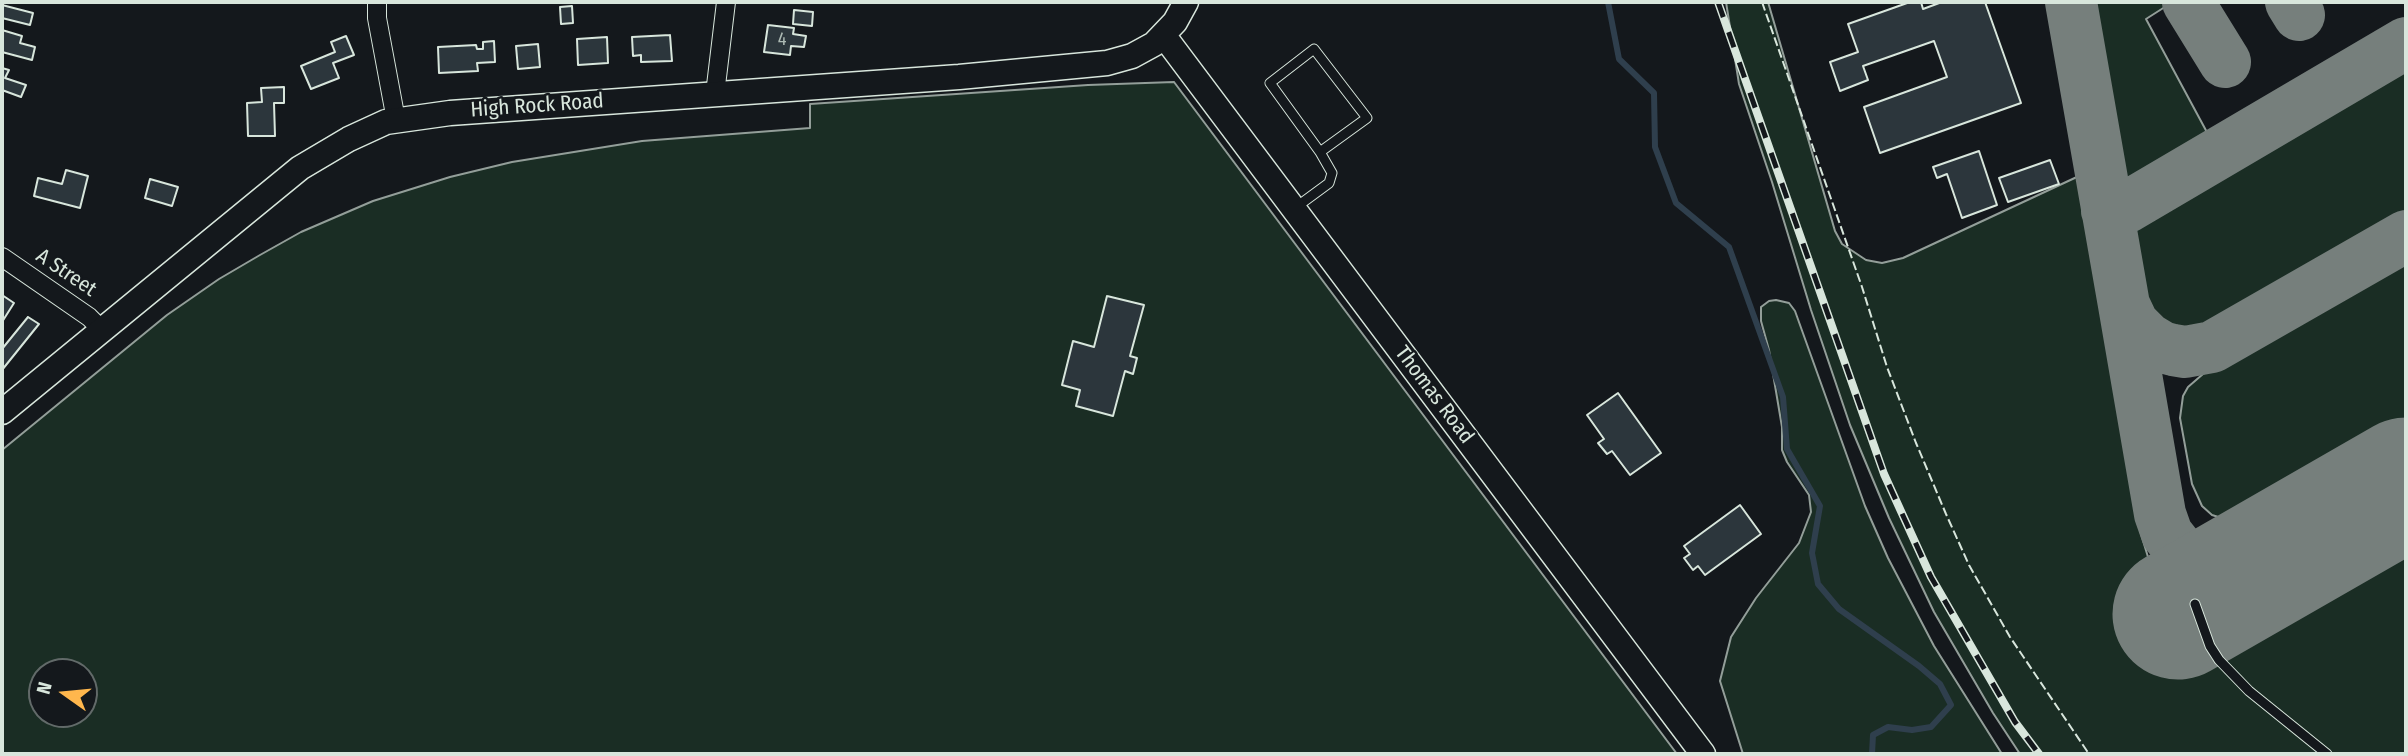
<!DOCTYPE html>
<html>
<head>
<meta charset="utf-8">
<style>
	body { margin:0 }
	#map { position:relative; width:2408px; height:756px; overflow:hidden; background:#14181c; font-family:"Fira Sans Condensed",sans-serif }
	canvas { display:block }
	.frame { position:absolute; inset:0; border:4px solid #d8e6dc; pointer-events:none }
	.north { position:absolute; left:28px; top:658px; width:70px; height:70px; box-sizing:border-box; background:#14181c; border:2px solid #626a69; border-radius:50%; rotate:285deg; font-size:19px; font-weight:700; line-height:28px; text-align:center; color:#d8e6dc }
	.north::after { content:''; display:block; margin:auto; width:24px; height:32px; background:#ffb74d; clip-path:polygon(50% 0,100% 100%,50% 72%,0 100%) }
</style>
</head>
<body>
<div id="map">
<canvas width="2408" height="756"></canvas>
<div class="frame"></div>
<div class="north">N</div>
</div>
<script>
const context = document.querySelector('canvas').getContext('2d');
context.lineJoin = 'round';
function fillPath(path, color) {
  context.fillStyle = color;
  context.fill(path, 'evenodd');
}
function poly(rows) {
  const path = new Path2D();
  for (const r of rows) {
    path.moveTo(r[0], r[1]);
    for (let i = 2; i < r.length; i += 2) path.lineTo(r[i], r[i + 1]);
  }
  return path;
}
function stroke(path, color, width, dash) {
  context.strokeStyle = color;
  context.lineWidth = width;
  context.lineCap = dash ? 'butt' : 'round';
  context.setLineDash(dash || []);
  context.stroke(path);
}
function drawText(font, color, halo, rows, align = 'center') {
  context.font = font + ' "Fira Sans Condensed",sans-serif';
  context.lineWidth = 5;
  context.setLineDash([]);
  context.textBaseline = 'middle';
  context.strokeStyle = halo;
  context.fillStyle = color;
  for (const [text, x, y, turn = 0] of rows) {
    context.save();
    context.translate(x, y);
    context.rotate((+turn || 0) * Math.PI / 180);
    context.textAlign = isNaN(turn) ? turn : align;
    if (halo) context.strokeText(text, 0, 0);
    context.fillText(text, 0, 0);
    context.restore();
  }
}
const green = poly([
	[1726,2,1768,2,1835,231,1842,244,1866,260,1882,263,1903,258,2079,176,2141,534,2148,557,2158,579,2199,652,2406,532,2406,754,2020,754,1993,713,1934,612,1889,518,1850,425,1811,310,1772,182,1739,84,1726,2],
	[2093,2,2167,2,2168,5,2146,19,2209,136,2126,182,2122,175,2093,2],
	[2406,71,2406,215,2207,329,2186,331,2174,329,2155,316,2143,290,2132,228,2406,71],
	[1174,82,1677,754,2,754,2,450,167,315,219,279,260,255,301,232,373,201,450,177,512,162,642,141,810,128,810,104,1088,85,1174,82],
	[42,672,84,672,84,714,42,714,42,672],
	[2406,257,2406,433,2252,520,2231,521,2212,515,2202,506,2192,484,2180,418,2183,396,2188,387,2203,374,2406,257],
	[1776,300,1789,303,1795,311,1865,506,1888,558,1934,646,2002,754,1743,754,1720,681,1731,637,1756,598,1799,543,1811,512,1809,495,1787,462,1782,450,1782,427,1769,350,1761,321,1761,307,1769,301,1776,300]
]);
fillPath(green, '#1a2d24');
stroke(green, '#939e99', 2);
stroke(poly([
	[1608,2,1619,59,1654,93,1655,147,1676,203,1729,247,1783,397,1787,449,1820,506,1812,553,1818,584,1839,609,1919,666,1940,684,1951,705,1931,727,1912,730,1888,727,1873,735,1872,754]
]), '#2f3f4d', 6);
stroke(poly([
	[2071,2,2124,305,2133,324,2147,338,2162,347,2173,350,2185,352,2212,347,2406,236],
	[2188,2,2225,62],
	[2291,2,2299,15],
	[2107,211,2127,207,2406,43],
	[2124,305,2160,514,2167,534,2182,553,2210,569,2234,570,2264,565]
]), '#767f7c', 52);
stroke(poly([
	[2178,614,2406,483]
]), '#767f7c', 131);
const building = poly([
	[1910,2,1921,2,1923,9,1942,2,1985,2,2021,103,1880,153,1864,107,1947,77,1934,41,1863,66,1868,80,1840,91,1830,62,1858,52,1848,24,1910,2],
	[2,5,33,13,30,25,2,18,2,5],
	[572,6,573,23,561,24,560,7,572,6],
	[794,10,813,12,812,26,793,24,794,10],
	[768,25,794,28,793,34,806,36,804,47,791,46,790,55,764,52,768,25],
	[2,30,22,36,20,43,35,47,32,60,2,52,2,30],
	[670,35,672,61,641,62,641,55,633,56,632,37,670,35],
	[346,36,354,55,333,63,339,78,311,89,301,66,335,52,331,42,346,36],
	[607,37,608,63,578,65,577,39,607,37],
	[494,41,495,62,477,63,478,71,439,73,438,47,476,45,477,49,483,49,483,42,494,41],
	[538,44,540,67,518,69,516,46,538,44],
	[2,68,9,70,5,78,26,85,21,97,2,90,2,68],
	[284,87,284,103,274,103,275,136,248,136,247,103,262,102,261,88,284,87],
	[1979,151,1997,205,1962,218,1947,174,1937,178,1933,167,1979,151],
	[2050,160,2059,184,2008,202,1999,178,2050,160],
	[66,170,88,176,80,208,34,196,38,178,62,184,66,170],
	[150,179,178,187,172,206,145,198,150,179],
	[2,295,14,303,2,322,2,295],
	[1107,296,1144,305,1130,356,1137,358,1133,374,1125,371,1113,416,1076,406,1080,390,1062,385,1073,341,1094,347,1107,296],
	[28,317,39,324,2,370,2,349,28,317],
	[1618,393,1661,453,1630,475,1612,451,1607,454,1598,443,1604,439,1587,415,1618,393],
	[1740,505,1761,534,1705,575,1698,566,1693,570,1684,558,1690,554,1684,546,1740,505]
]);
fillPath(building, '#2c363c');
stroke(building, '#d8e6dc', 2);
const lane = poly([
	[1295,208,1329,183,1332,173,1320,152,1270,83,1314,49,1367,118,1320,152],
	[2195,604,2210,646,2219,660,2249,691,2327,754]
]);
const street = poly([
	[377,2,377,18,396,120],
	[715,94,726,2],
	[2,257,89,317,102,330]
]);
const secondary = poly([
	[1164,36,1703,754],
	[2,412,300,168,349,139,386,122,450,113,959,77,1107,63,1132,56,1154,44,1175,22,1186,2]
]);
stroke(lane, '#d8e6dc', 11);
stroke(street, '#d8e6dc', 20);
stroke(secondary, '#d8e6dc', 27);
stroke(lane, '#14181c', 9);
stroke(street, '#14181c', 18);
stroke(secondary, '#14181c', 24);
const rail = poly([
	[1718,2,1884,474,1931,577,2015,722,2039,754]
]);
stroke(rail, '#d8e6dc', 8);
stroke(rail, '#14181c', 5, [16]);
stroke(poly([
	[1762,2,1862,287,1887,367,1916,443,1946,514,1969,565,2010,637,2089,754]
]), '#d8e6dc', 2, [9, 3.5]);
drawText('18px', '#adbab4', null, [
	["4",782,40]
]);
drawText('21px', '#d8e6dc', '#14181c', [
	["High Rock Road",537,106,-4],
	["A Street",66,273,34],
	["Thomas Road",1434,395,53]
]);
</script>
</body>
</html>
